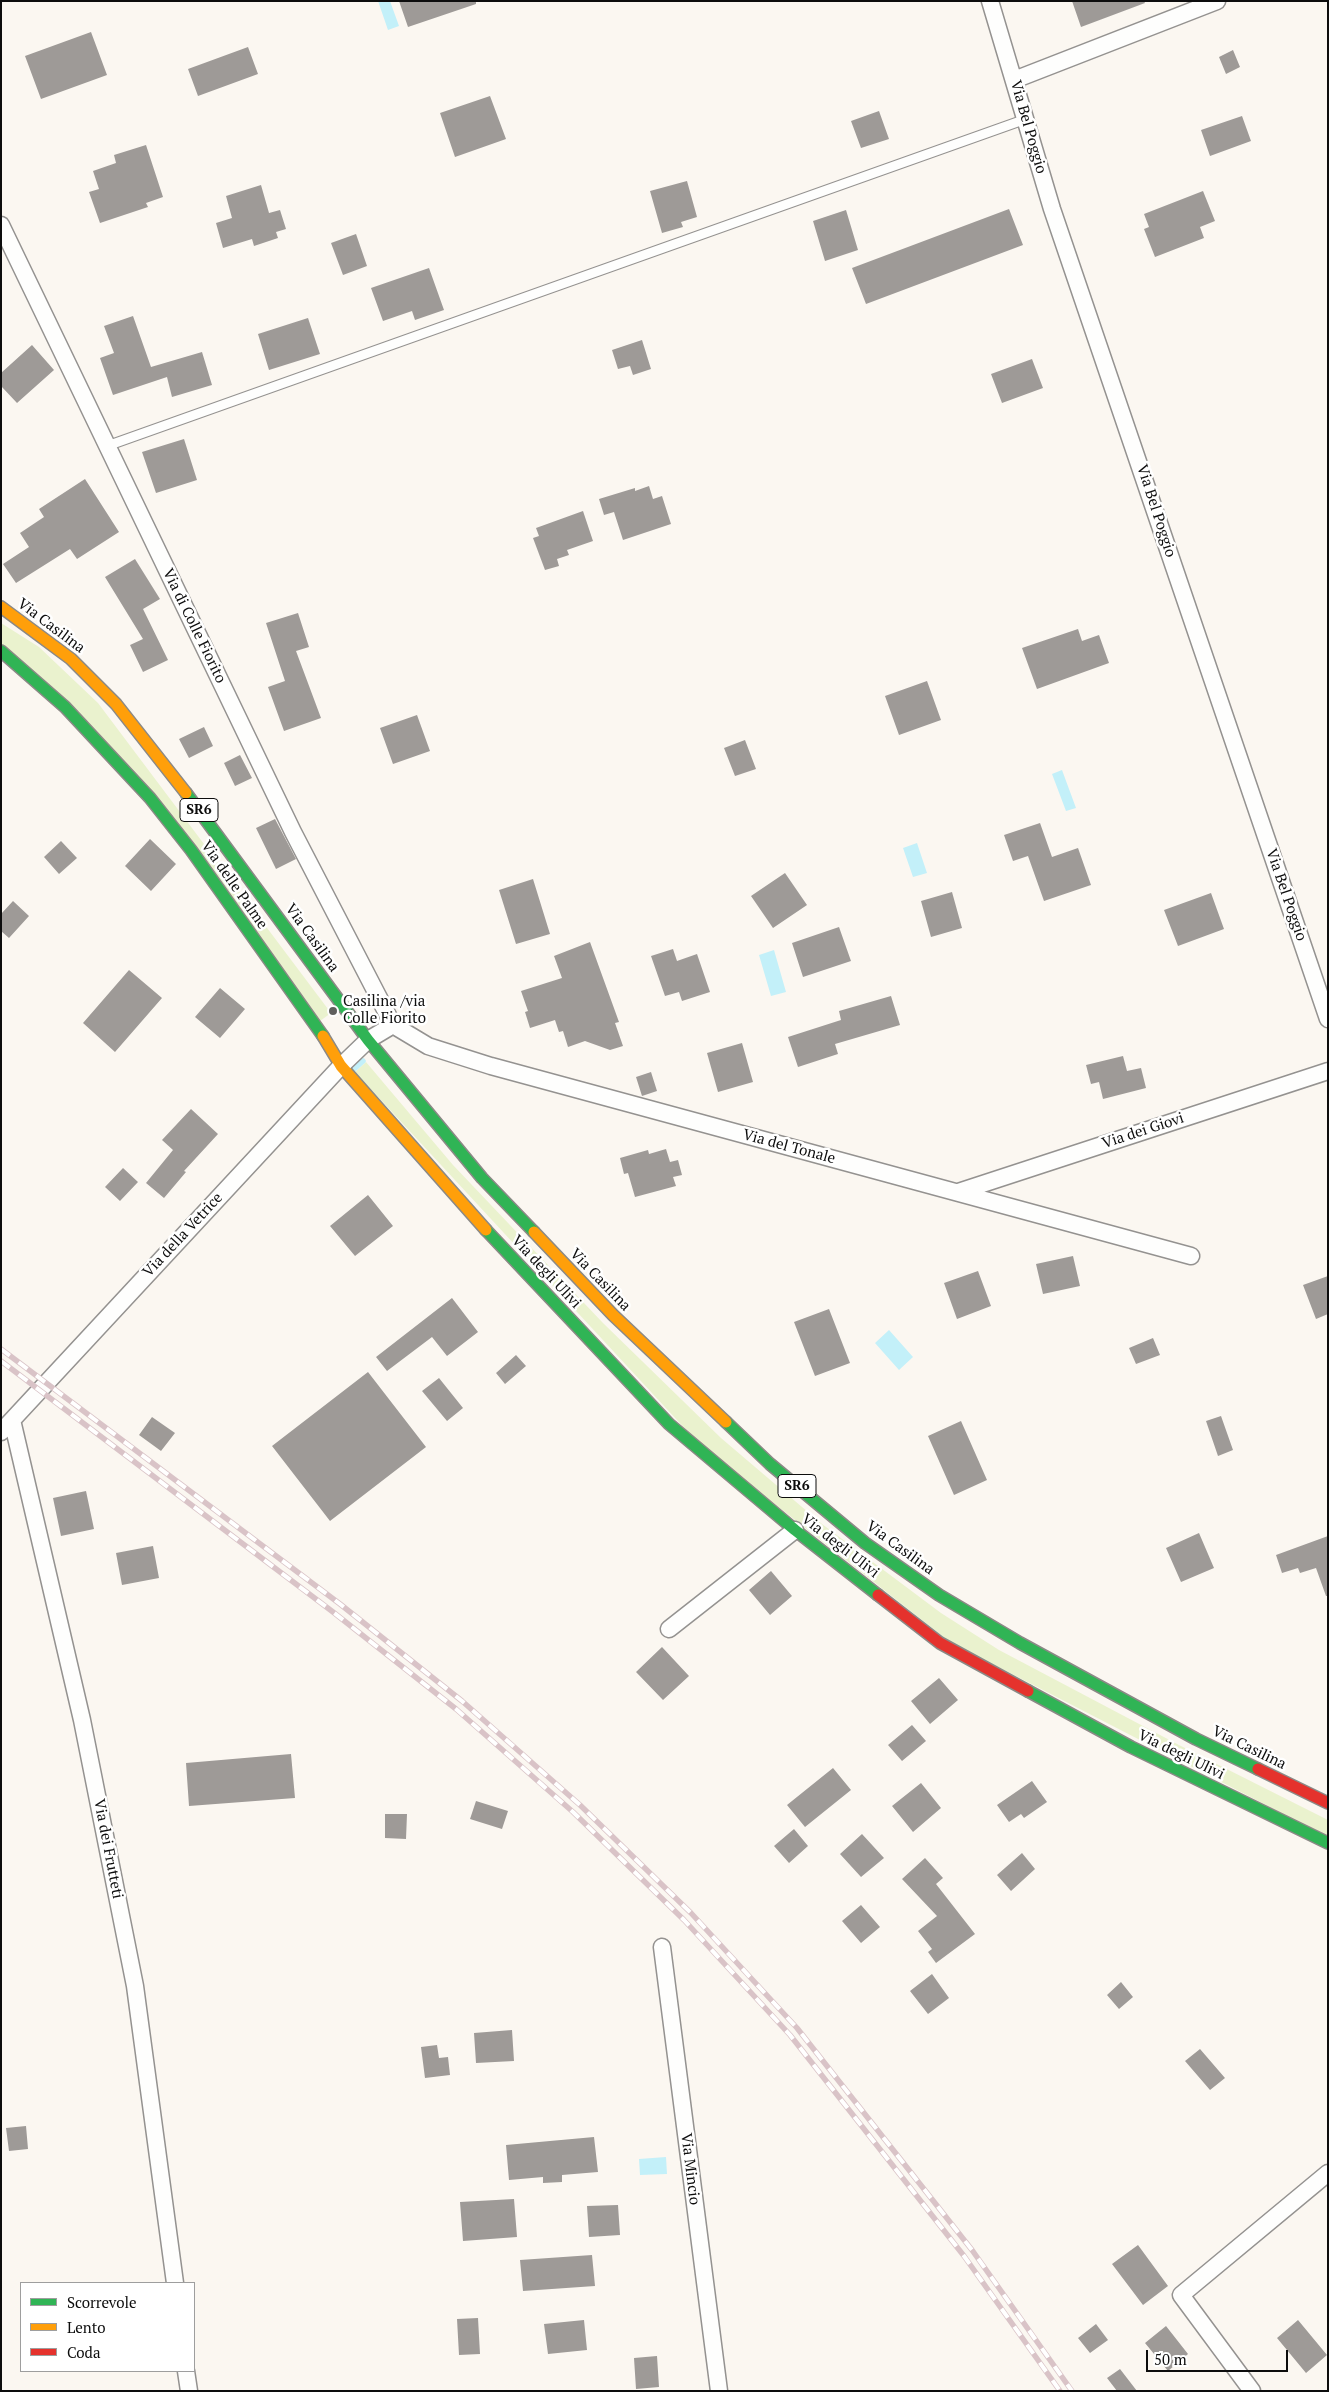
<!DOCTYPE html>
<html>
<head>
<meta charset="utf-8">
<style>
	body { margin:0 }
	#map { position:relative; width:1329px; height:2392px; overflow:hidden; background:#fbf7f1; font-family:"PT Serif",serif }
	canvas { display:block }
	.frame { position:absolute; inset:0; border:2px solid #0d0d0d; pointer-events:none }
	.legend { position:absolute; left:20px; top:2282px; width:175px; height:90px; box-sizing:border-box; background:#fff; border:1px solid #9e9e9e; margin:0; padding:6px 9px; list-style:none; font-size:15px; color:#0d0d0d }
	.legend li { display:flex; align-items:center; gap:10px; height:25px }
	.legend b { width:25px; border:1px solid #9e9e9e }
	.scale { position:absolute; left:1146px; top:2350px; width:142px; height:22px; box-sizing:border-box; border:2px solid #0d0d0d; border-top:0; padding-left:6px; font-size:15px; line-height:18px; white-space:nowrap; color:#0d0d0d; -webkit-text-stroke:4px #fff; paint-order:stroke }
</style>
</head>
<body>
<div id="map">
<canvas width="1329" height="2392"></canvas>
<div class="frame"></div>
<ul class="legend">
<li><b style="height:6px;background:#30b455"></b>Scorrevole</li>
<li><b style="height:6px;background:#ff9f0a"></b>Lento</li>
<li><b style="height:6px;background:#e5322d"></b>Coda</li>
</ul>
<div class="scale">50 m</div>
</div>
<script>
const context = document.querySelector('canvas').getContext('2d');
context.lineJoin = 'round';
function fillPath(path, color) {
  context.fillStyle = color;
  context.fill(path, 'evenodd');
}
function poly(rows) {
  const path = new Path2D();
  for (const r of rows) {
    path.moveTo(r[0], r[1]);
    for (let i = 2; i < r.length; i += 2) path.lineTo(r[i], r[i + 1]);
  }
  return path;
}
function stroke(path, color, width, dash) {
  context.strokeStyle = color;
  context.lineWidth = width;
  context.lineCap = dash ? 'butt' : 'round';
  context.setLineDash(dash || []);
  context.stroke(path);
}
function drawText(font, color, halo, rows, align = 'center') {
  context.font = font + ' "PT Serif",serif';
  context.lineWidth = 5;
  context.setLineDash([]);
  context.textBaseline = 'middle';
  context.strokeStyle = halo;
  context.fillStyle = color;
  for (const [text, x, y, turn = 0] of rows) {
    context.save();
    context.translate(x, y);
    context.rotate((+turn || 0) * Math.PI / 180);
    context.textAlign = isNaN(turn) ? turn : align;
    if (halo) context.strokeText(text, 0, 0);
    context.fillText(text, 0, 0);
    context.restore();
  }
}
fillPath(poly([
	[1,623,39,647,98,703,331,1013,320,1021,189,840,1,646],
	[366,1062,453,1165,603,1323,721,1438,822,1524,941,1613,999,1650,1179,1745,1328,1820,1328,1837,950,1642,701,1446,355,1072]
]), '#eaf2ce');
fillPath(poly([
	[378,1,390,1,399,26,388,30],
	[1062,770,1076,808,1066,811,1052,774],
	[917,843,927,873,913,877,903,848],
	[774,950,786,992,771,996,759,955],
	[889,1330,913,1357,899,1370,875,1343],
	[666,2157,667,2174,640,2175,639,2159]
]), '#c3f0f9');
stroke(poly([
	[353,1070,363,1061]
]), '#c3f0f9', 5.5);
fillPath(poly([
	[399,1,476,1,476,4,408,27],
	[1072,1,1144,1,1145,3,1081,27],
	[91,32,107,75,41,99,25,56],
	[248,47,258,74,198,96,188,69],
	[1233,50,1240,67,1226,74,1219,57],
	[490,96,506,139,455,157,440,113],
	[879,111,889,139,861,148,851,121],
	[1242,116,1251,141,1210,156,1201,130],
	[146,145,163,197,146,203,148,207,100,223,89,192,99,189,93,171,116,163,114,155],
	[687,181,697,217,681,222,683,227,662,233,650,191],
	[261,185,269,213,280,210,286,229,276,232,278,238,254,246,252,239,223,248,216,223,232,218,226,196],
	[1203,191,1215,221,1200,227,1204,238,1155,257,1144,229,1149,227,1144,214],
	[1009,209,1023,245,866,304,852,268],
	[846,210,858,250,825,261,813,221],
	[356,234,367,266,343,275,331,243],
	[429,268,444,310,415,320,412,311,383,321,371,288],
	[133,316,151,367,202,352,212,385,172,397,167,377,113,395,100,358,114,353,104,326],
	[308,318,320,354,269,370,258,334],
	[642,340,651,369,633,375,630,366,618,369,612,350],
	[32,345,54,370,17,403,1,386,1,373],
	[1032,359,1043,388,1002,403,991,374],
	[184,439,197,480,156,493,142,452],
	[85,479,119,532,77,559,70,549,16,583,3,564,29,547,20,533,44,517,39,509],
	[649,486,653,499,662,496,671,524,623,540,614,512,604,515,599,499,635,488,635,491],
	[583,511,593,541,567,550,569,555,557,559,559,566,545,570,533,538,539,536,536,528],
	[135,559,160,599,143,609,168,660,143,672,130,645,143,639,105,577],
	[298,613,309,647,296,651,321,718,284,731,268,687,285,681,266,623],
	[1078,629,1082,641,1099,635,1109,663,1037,689,1022,648],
	[927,681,941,720,899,735,885,696],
	[417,715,430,751,393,764,380,728],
	[204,727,213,746,189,758,179,739],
	[745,740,756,769,735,776,724,748],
	[240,755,252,778,235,786,224,763],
	[275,819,296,859,276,869,256,828],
	[1040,823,1052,857,1078,848,1091,885,1044,901,1028,856,1013,861,1004,835],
	[150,839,176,864,151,891,125,866],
	[61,841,77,858,59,874,44,857],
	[785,873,807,905,773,928,751,896],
	[533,879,550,934,516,944,499,890],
	[952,892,962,928,931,937,921,901],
	[1211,893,1224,929,1178,946,1164,910],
	[13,901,29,916,9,938,1,931,1,914],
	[839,927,851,961,803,977,792,943],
	[590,942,619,1022,615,1023,623,1046,610,1050,585,1041,568,1047,563,1031,559,1032,555,1020,530,1028,525,1012,528,1011,521,991,562,978,554,956],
	[673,949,677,961,697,954,710,992,682,1001,679,992,665,996,651,956],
	[129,970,162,998,115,1052,83,1023],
	[220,988,245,1009,220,1038,195,1017],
	[891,996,900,1025,835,1044,838,1054,798,1067,788,1037,841,1020,839,1011],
	[742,1043,753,1082,718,1092,707,1053],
	[1123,1056,1127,1071,1141,1068,1146,1088,1103,1099,1099,1082,1091,1084,1086,1065],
	[651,1072,657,1091,642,1096,636,1077],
	[191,1109,218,1134,184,1171,186,1172,164,1198,146,1183,173,1150,162,1140],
	[666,1149,670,1162,678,1160,682,1175,673,1177,676,1186,635,1197,628,1173,624,1174,620,1158,648,1150,649,1154],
	[123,1168,138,1182,120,1201,105,1187],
	[368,1195,393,1226,355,1256,330,1226],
	[1073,1256,1080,1286,1043,1294,1036,1264],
	[978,1271,991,1306,957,1319,944,1283],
	[1328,1276,1328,1314,1316,1319,1303,1285],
	[452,1298,478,1332,447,1356,432,1337,387,1371,376,1357],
	[829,1309,850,1363,815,1376,794,1322],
	[1153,1338,1160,1355,1136,1364,1129,1348],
	[516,1355,526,1366,505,1384,496,1373],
	[368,1372,426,1447,330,1521,272,1446],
	[439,1378,463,1408,447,1421,422,1391],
	[1221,1416,1233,1450,1218,1456,1206,1421],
	[152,1417,175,1433,161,1451,139,1435],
	[961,1421,987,1480,954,1495,928,1436],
	[86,1491,94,1529,61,1536,53,1498],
	[1199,1533,1214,1568,1181,1582,1166,1548],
	[1328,1536,1328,1596,1326,1596,1316,1568,1300,1573,1298,1568,1282,1573,1276,1555],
	[153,1546,159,1578,122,1585,116,1553],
	[771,1571,792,1596,770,1615,749,1590],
	[662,1647,689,1676,663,1700,636,1672],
	[939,1678,958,1700,930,1724,911,1701],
	[912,1725,926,1741,902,1761,888,1745],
	[291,1754,295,1798,189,1806,186,1763],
	[833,1768,851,1790,805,1827,787,1805],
	[1032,1781,1047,1802,1024,1818,1021,1814,1009,1822,997,1805],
	[921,1783,941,1808,913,1832,892,1806],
	[476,1801,508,1811,502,1829,470,1819],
	[385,1814,407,1814,406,1839,385,1838],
	[794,1829,808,1846,789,1863,774,1846],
	[862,1834,884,1858,861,1877,840,1854],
	[1022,1853,1035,1869,1011,1891,997,1875],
	[925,1858,943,1878,936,1884,975,1934,936,1963,928,1952,932,1949,918,1931,937,1916,902,1879],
	[861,1905,880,1927,861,1943,842,1921],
	[932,1974,949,1998,928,2014,910,1991],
	[1121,1982,1133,1997,1119,2009,1107,1995],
	[512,2030,514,2061,476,2063,474,2033],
	[437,2045,439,2058,448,2057,450,2075,425,2078,421,2047],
	[1200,2049,1225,2078,1210,2090,1185,2061],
	[26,2126,28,2149,9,2151,6,2128],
	[594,2137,598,2172,562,2175,562,2182,543,2183,543,2177,509,2180,506,2145],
	[514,2199,517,2237,463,2241,460,2202],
	[618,2205,620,2235,589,2237,587,2206],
	[1138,2245,1168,2286,1143,2305,1112,2264],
	[592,2255,595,2286,523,2291,520,2260],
	[478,2318,480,2354,459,2355,457,2319],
	[584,2320,587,2350,548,2354,544,2324],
	[1298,2320,1327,2355,1306,2373,1277,2338],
	[1096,2324,1108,2340,1090,2353,1078,2338],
	[1166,2326,1188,2354,1168,2371,1145,2343],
	[657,2356,659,2387,636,2389,634,2358],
	[1120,2369,1137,2391,1117,2391,1107,2378]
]), '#9e9a97');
const lane = poly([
	[107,446,1026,119]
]);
const street = poly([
	[990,1,1052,209,1328,1019],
	[1014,80,1217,1],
	[1,225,293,832,393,1025,428,1046,491,1066,1191,1256],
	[958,1192,1328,1071],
	[12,1420,82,1720,135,1986,175,2283],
	[1,1432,341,1066,368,1040,393,1025],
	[669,1629,795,1530],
	[662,1947,719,2391],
	[186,2371,189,2391],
	[1252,2391,1181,2295,1328,2173]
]);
const fast = poly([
	[1,651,65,707,150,798,191,850,323,1036],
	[186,793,368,1040,482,1178,534,1232],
	[486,1230,669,1424,795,1530,878,1595],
	[726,1422,770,1464,865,1543,939,1595,1020,1643,1196,1739,1258,1769],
	[1028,1691,1131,1747,1328,1843]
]);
const slow = poly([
	[1,607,71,659,116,704,186,793],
	[323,1036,341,1066,486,1230],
	[534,1232,613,1315,726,1422]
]);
const jam = poly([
	[878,1595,940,1643,1028,1691],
	[1258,1769,1328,1803]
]);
stroke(lane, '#949290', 11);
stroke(street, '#949290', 19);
stroke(fast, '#8b8986', 14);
stroke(slow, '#8b8986', 14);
stroke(jam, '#8b8986', 14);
stroke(lane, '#fefefd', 9);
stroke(street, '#fefefd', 16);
stroke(fast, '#30b455', 11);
stroke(slow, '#ff9f0a', 11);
stroke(jam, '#e5322d', 11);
const rail = poly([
	[1,1349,340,1604,462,1701,580,1805,691,1913,797,2028,972,2250,1072,2391],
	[1,1361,333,1612,456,1709,573,1812,684,1920,790,2035,964,2256,1060,2391]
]);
stroke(rail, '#d9c3c7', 5.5);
stroke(rail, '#fff', 4, [11]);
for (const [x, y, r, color] of [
	[333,1011,5,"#605f5d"]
]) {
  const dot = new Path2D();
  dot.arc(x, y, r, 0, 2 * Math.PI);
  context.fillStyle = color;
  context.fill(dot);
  stroke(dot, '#fff', 2);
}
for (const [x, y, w] of [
	[199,810,38],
	[797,1486,38]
]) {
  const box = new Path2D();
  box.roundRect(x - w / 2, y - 11.5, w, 23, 4);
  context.fillStyle = '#fff';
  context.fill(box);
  stroke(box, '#0d0d0d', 1);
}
drawText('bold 14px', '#0d0d0d', null, [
	["SR6",199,810],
	["SR6",797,1486]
]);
drawText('15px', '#0d0d0d', '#fff', [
	["Via Bel Poggio",1028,127,74],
	["Via Bel Poggio",1156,511,72],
	["Via Casilina",51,626,37],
	["Via di Colle Fiorito",194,626,64],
	["Via delle Palme",234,885,55],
	["Via Bel Poggio",1286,895,71],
	["Via Casilina",312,938,54],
	["Via dei Giovi",1143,1131,-18],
	["Via del Tonale",789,1147,15],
	["Via della Vetrice",183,1235,-47],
	["Via degli Ulivi",546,1272,47],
	["Via Casilina",600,1280,46],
	["Via degli Ulivi",840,1546,38],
	["Via Casilina",900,1548,36],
	["Via Casilina",1249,1748,26],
	["Via degli Ulivi",1181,1755,26],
	["Via dei Frutteti",108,1849,79],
	["Via Mincio",690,2169,83]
]);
drawText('15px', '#0d0d0d', '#fff', [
	["Casilina /via",343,1002],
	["Colle Fiorito",343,1019]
], 'left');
</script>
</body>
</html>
